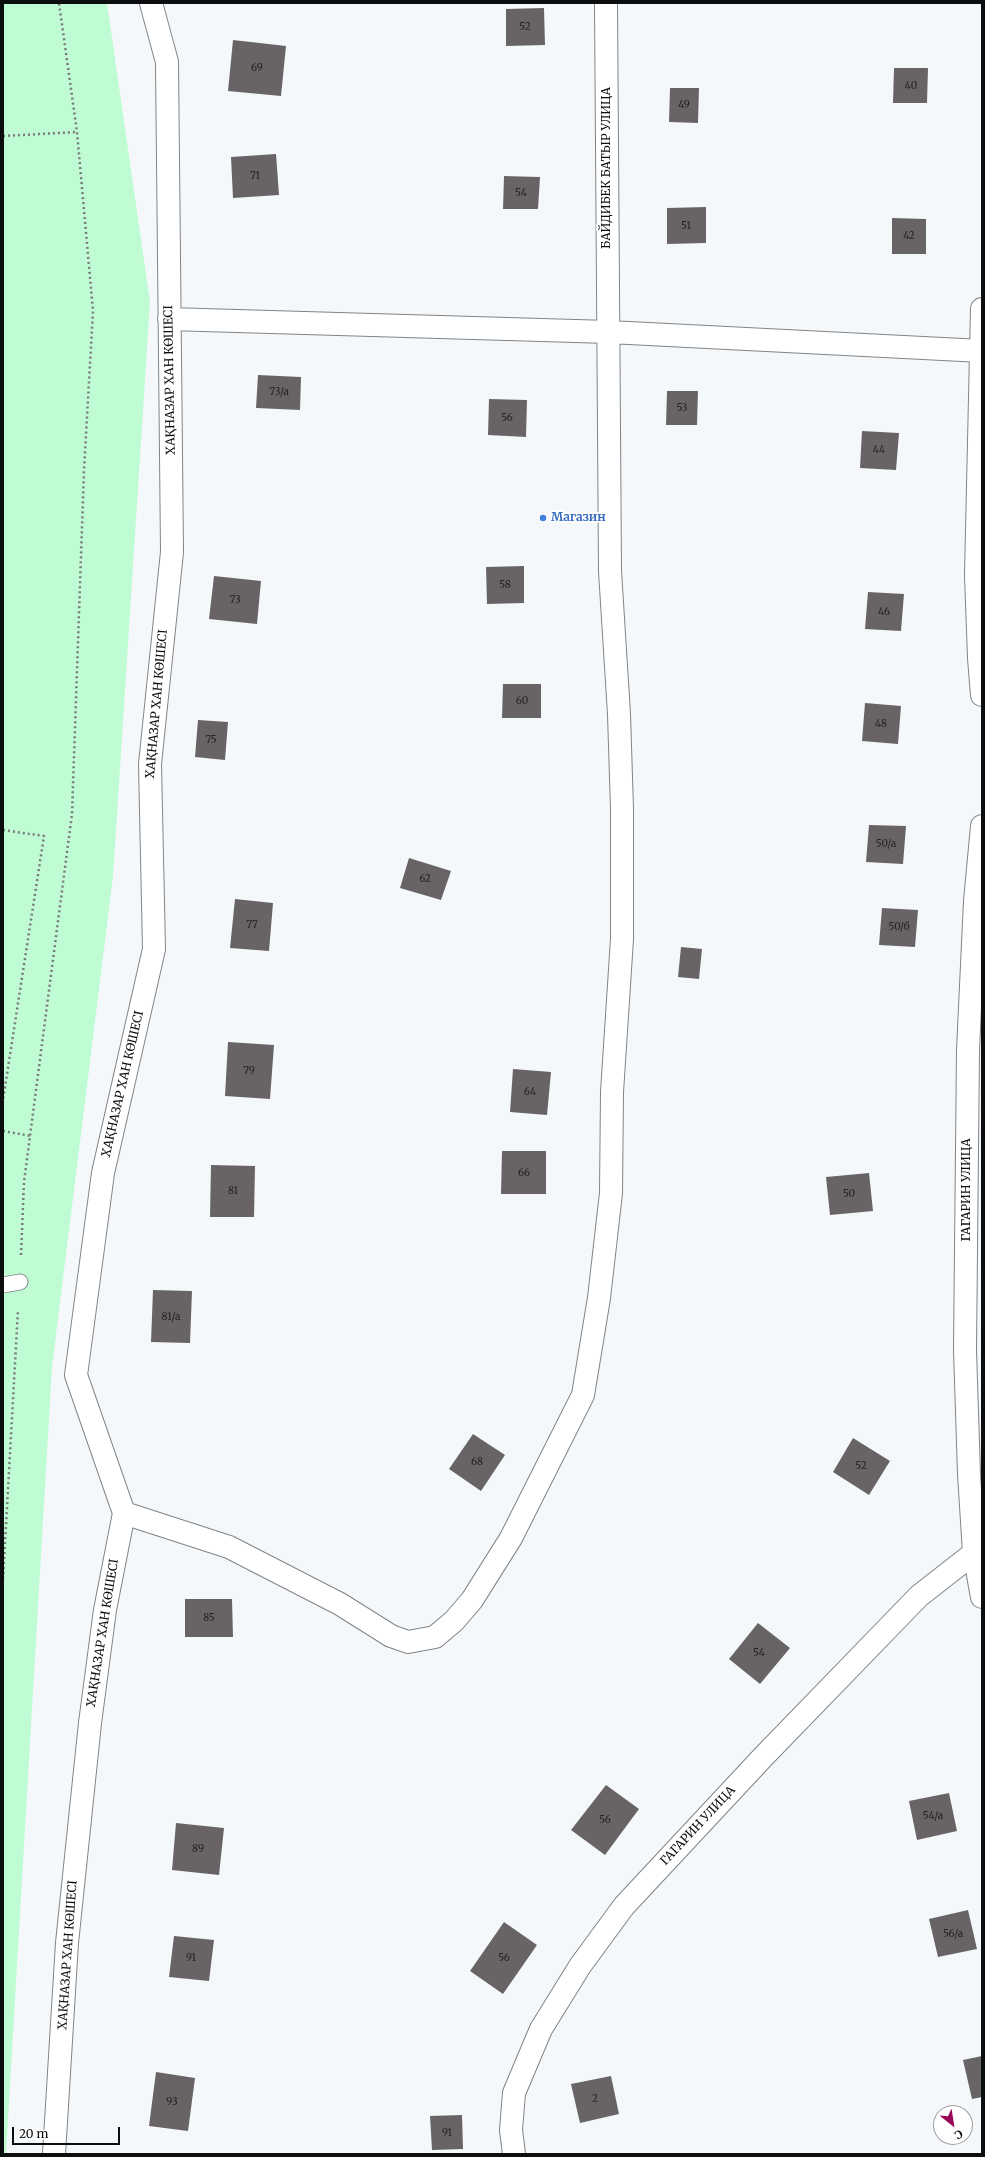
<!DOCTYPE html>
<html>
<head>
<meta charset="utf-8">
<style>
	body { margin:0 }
	#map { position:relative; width:985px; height:2157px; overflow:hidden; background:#f5f8fb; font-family:Merriweather,serif }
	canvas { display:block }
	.frame { position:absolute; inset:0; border:4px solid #0c0d0e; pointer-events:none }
	.north { position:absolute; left:933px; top:2105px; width:40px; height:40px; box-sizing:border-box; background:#fff; border:1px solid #9e9e9f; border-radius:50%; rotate:150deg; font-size:11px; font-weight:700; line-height:16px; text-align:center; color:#0c0d0e }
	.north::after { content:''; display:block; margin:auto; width:14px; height:18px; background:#9a0758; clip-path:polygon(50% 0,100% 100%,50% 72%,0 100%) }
	.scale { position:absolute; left:12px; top:2127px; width:108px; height:18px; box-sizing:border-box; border:2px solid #0c0d0e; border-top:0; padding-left:5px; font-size:12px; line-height:14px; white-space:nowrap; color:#0c0d0e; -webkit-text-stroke:3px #fff; paint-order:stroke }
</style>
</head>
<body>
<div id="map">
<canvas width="985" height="2157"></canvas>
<div class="frame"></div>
<div class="north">С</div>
<div class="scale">20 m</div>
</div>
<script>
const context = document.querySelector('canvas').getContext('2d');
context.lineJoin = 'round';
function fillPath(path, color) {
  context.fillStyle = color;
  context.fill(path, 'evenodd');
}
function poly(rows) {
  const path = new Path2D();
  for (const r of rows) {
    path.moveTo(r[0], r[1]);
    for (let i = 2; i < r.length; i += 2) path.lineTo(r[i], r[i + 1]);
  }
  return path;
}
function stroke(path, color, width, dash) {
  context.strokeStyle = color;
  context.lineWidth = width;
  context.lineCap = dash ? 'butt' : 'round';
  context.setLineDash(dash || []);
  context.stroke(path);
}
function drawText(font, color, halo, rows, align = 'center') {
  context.font = font + ' Merriweather,serif';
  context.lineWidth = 3.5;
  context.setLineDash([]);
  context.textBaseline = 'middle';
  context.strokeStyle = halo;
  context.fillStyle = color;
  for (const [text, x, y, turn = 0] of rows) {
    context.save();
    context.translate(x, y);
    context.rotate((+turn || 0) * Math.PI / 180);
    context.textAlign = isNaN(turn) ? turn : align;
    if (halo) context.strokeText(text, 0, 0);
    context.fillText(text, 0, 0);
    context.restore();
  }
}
fillPath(poly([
	[3,3,107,3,150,302,113,877,52,1367,6,2154,3,2154]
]), '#bffbd3');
fillPath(poly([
	[544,8,545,45,506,46,506,9],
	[233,40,286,46,281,96,228,91],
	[894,68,928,68,927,103,893,103],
	[670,88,699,88,698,123,669,122],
	[276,154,279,195,233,198,231,157],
	[504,176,540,177,538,209,503,209],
	[706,207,706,243,667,244,667,208],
	[892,218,926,219,926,254,892,254],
	[258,375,301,377,300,410,256,408],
	[667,391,698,391,697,425,666,425],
	[489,399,527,400,526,437,488,435],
	[862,431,899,433,896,470,860,468],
	[524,566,524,603,487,604,486,567],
	[214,576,261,581,257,624,209,619],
	[868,592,904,594,901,631,865,629],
	[503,684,541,684,541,718,502,718],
	[865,703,901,706,898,744,862,741],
	[198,720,228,722,225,760,195,757],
	[869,825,906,826,903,864,866,862],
	[409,858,451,871,441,900,400,888],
	[235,899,273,903,269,951,230,948],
	[882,908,918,910,915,947,879,945],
	[681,947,702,949,699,979,678,977],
	[228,1042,274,1045,270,1099,225,1096],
	[513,1069,551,1072,547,1115,510,1112],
	[502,1151,546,1151,546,1194,501,1194],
	[211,1165,255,1166,254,1217,210,1217],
	[869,1173,873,1211,830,1215,826,1177],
	[153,1290,192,1291,190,1343,151,1342],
	[473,1434,505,1455,481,1491,449,1469],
	[853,1438,890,1461,869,1495,833,1472],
	[185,1599,232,1599,233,1637,185,1637],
	[758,1623,790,1648,760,1684,729,1659],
	[606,1785,639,1809,605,1855,571,1830],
	[949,1793,957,1831,917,1840,909,1801],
	[176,1823,224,1828,219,1875,172,1870],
	[968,1910,977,1949,938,1957,929,1919],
	[504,1922,537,1945,503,1994,470,1971],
	[174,1936,214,1940,209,1981,169,1977],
	[982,2056,982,2097,972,2099,963,2060],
	[156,2072,195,2078,188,2131,149,2126],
	[611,2076,619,2114,580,2123,571,2084],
	[462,2115,463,2149,432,2150,430,2116]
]), '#686466');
const service = poly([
	[3,1285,20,1282]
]);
const minor = poly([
	[982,309,976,575,979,658,982,695],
	[169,319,609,332,982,351],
	[982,826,975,901,968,1050,965,1350,969,1474,974,1553,982,1597],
	[124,1513,229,1547,340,1604,391,1636,408,1642,435,1637,454,1621,472,1600,511,1538,583,1395,599,1298,611,1193,612,1092,622,939,622,809,619,714,610,571,606,3],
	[54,2154,67,1943,90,1723,105,1610,124,1513,76,1375,103,1173,154,949,150,764,172,552,167,62,151,3],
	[514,2154,511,2130,514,2093,541,2029,580,1966,624,1906,763,1757,919,1596,974,1553]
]);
stroke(service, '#818487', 17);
stroke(minor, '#818487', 24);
stroke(poly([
	[3,136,77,132],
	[3,830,44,836,3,1100],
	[3,1131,31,1136],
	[21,1255,24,1182,72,814,84,470,93,311,77,132,59,3],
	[3,1579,18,1310]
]), '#78797b', 2.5, [2, 3]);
stroke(service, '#fff', 15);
stroke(minor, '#fff', 22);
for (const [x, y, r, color] of [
	[543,518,4,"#3f7fe0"]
]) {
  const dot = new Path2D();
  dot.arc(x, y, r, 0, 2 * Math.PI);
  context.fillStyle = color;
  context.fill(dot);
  stroke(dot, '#fff', 1.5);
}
drawText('10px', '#232324', null, [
	["52",525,27],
	["69",257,68],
	["40",911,86],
	["49",684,105],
	["71",255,176],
	["54",521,193],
	["51",686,226],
	["42",909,236],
	["73/а",279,392],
	["53",682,408],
	["56",507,418],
	["44",879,450],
	["58",505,585],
	["73",235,600],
	["46",884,612],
	["60",522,701],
	["48",881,724],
	["75",211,740],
	["50/а",886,844],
	["62",425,879],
	["77",252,925],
	["50/б",899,927],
	["79",249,1071],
	["64",530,1092],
	["66",524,1173],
	["81",233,1191],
	["50",849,1194],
	["81/а",171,1317],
	["68",477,1462],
	["52",861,1466],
	["85",209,1618],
	["54",759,1653],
	["54/а",933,1816],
	["56",605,1820],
	["89",198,1849],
	["56/а",953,1934],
	["91",191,1958],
	["56",504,1958],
	["2",595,2099],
	["93",172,2102],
	["91",447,2133]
]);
drawText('12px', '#0c0d0e', '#fff', [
	["БАЙДИБЕК БАТЫР УЛИЦА",607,168,-90],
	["ХАҚНАЗАР ХАН КӨШЕСІ",170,380,-91],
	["ХАҚНАЗАР ХАН КӨШЕСІ",157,704,-85],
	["ХАҚНАЗАР ХАН КӨШЕСІ",123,1084,-77],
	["ГАГАРИН УЛИЦА",967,1190,-90],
	["ХАҚНАЗАР ХАН КӨШЕСІ",103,1633,-81],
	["ГАГАРИН УЛИЦА",698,1826,-47],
	["ХАҚНАЗАР ХАН КӨШЕСІ",68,1955,-86]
]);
drawText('bold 12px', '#366cbe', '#fff', [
	["Магазин",551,518]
], 'left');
</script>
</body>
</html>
